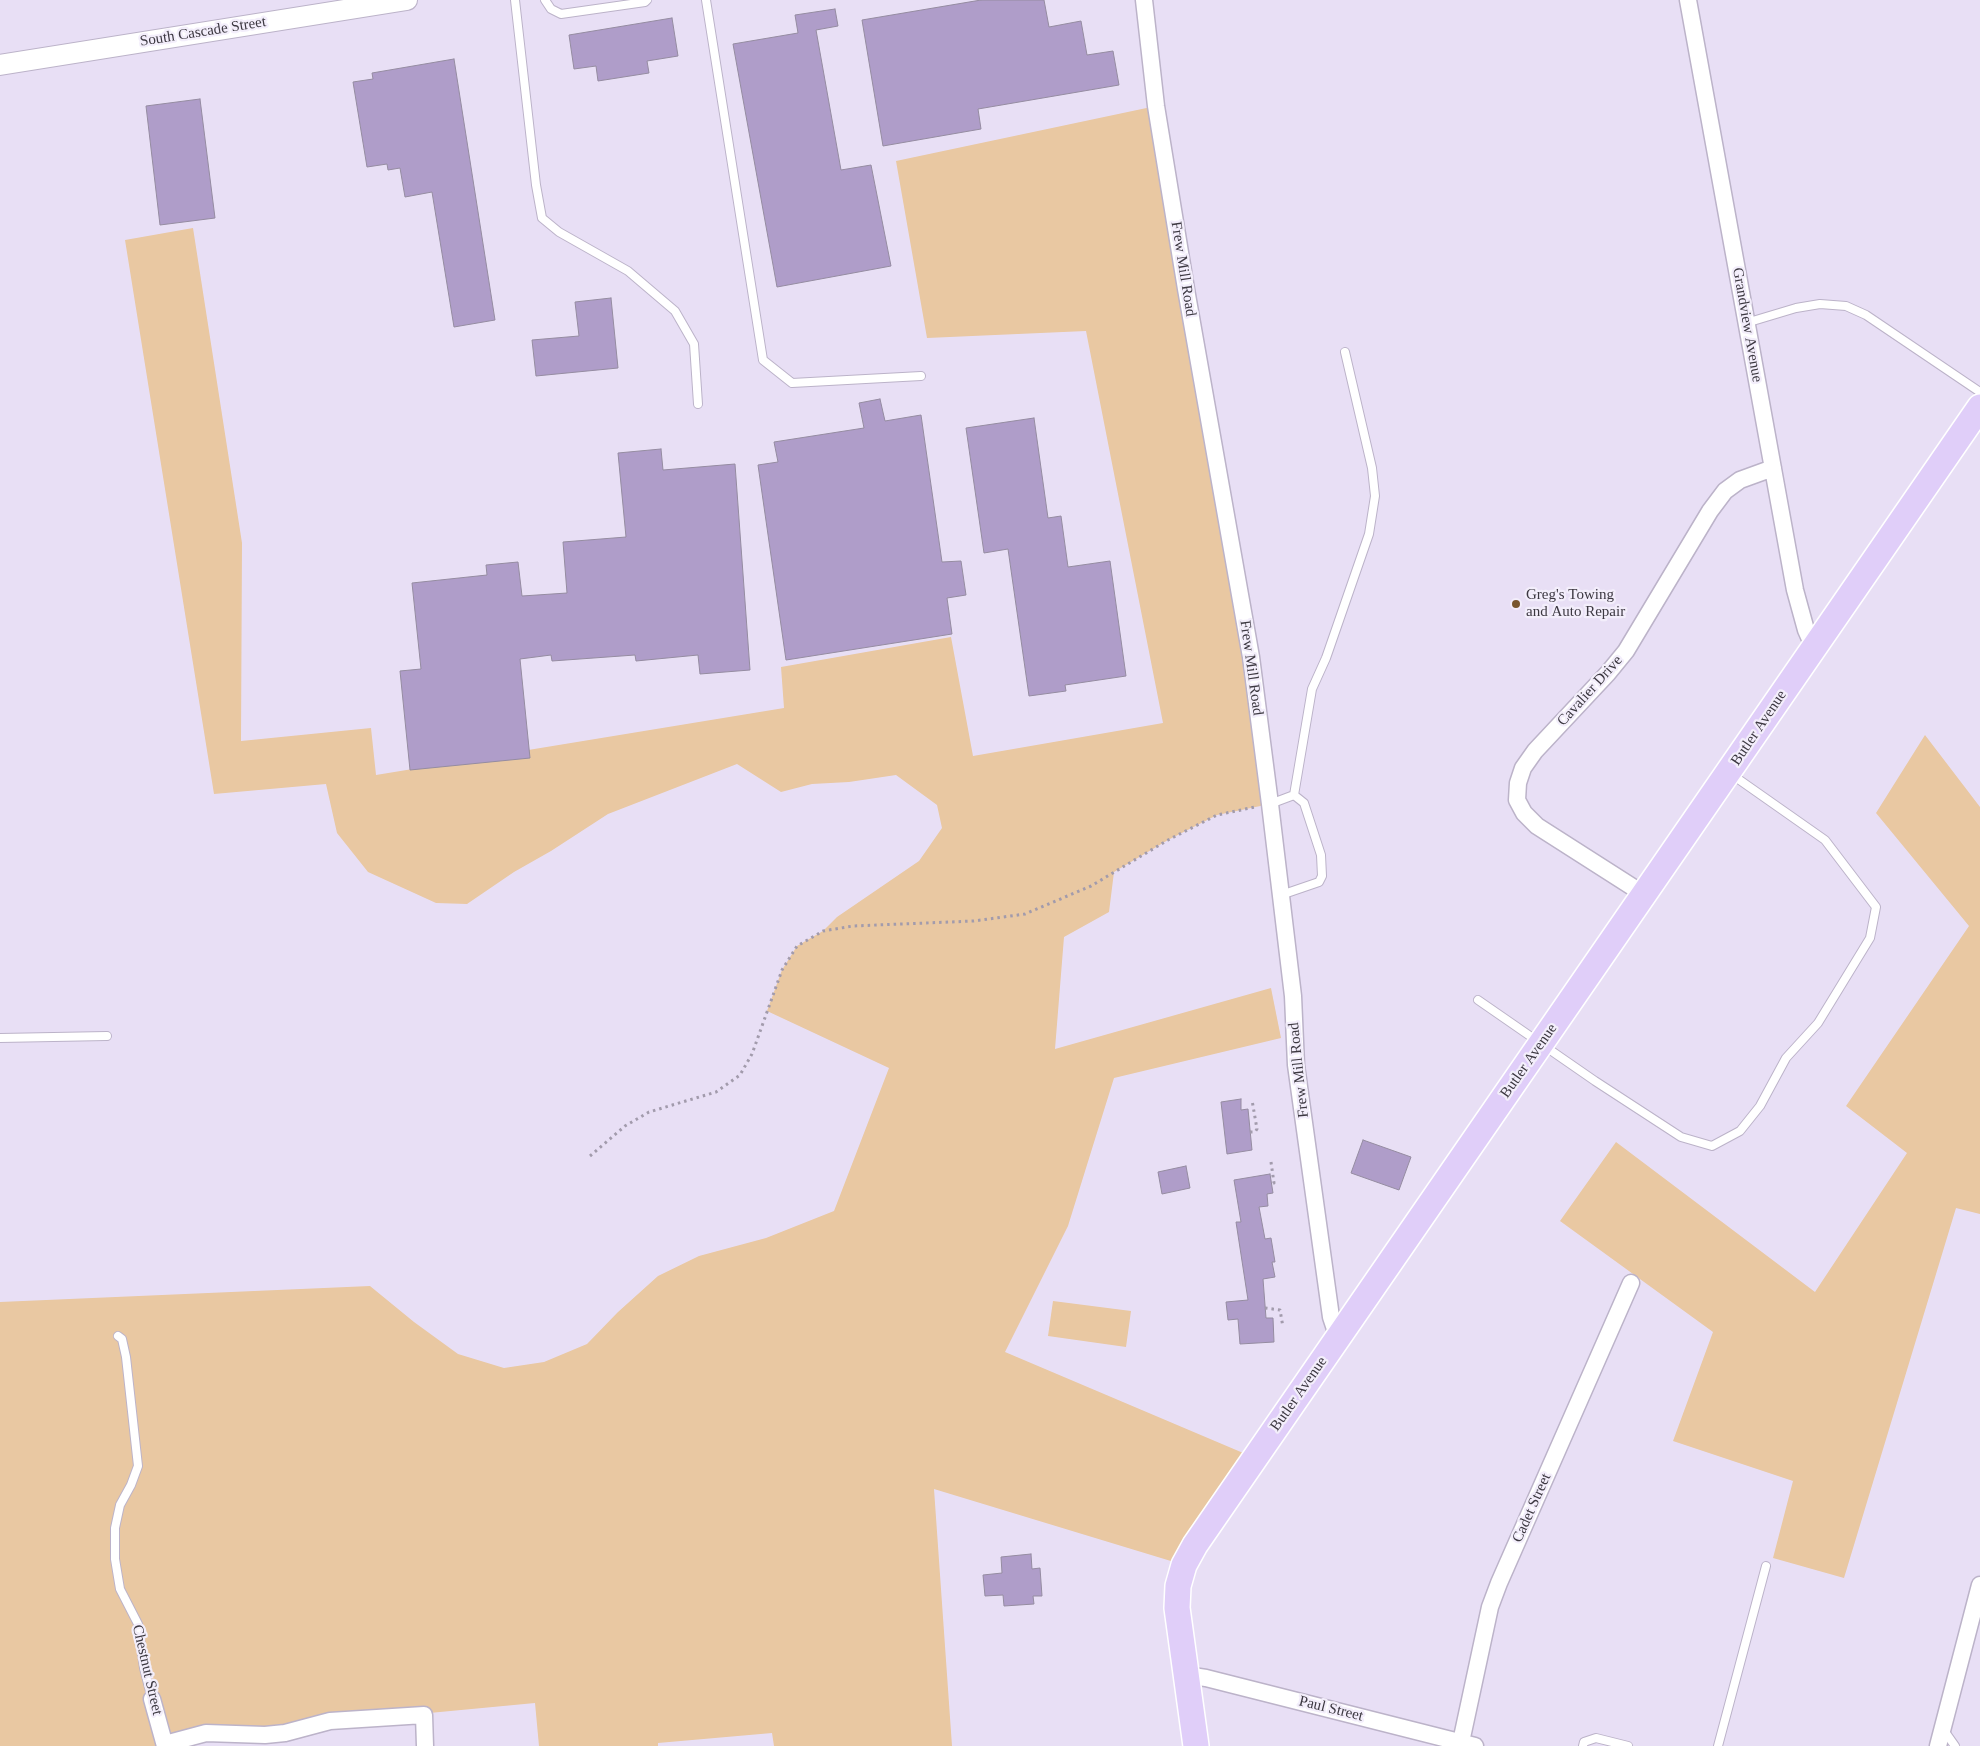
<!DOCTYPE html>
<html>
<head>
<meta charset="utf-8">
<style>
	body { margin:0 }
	canvas { display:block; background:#e8dff5 }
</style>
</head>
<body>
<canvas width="1980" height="1746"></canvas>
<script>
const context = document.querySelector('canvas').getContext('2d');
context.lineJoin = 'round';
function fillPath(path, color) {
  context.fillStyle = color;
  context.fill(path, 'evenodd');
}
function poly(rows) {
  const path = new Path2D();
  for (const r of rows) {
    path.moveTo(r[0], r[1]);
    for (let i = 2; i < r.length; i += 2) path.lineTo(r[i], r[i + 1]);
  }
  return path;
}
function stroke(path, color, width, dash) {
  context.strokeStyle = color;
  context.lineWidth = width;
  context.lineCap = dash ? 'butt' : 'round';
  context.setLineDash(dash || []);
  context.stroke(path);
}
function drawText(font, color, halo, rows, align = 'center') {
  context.font = font + ' Georgia,serif';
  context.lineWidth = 4.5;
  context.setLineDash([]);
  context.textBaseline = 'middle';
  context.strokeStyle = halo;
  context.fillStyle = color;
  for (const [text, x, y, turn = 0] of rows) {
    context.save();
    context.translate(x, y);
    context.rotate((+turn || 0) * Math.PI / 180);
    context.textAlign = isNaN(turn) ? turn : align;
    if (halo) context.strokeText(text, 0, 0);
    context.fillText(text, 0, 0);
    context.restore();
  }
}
fillPath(poly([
	[1156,106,1270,804,1217,815,1168,840,1114,872,1109,912,1064,937,1055,1049,1271,988,1281,1038,1114,1078,1068,1226,1005,1352,1255,1458,1184,1565,934,1489,952,1746,774,1746,772,1733,658,1743,658,1746,539,1746,535,1703,229,1732,165,1746,0,1746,0,1302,370,1286,414,1322,458,1354,504,1368,544,1362,587,1344,618,1312,658,1276,699,1256,766,1238,834,1211,889,1068,767,1011,782,970,797,946,823,931,837,917,919,861,942,828,937,805,896,775,849,782,812,784,781,792,737,764,608,814,551,851,514,872,467,904,436,903,368,872,337,833,326,784,214,794,125,240,193,228,242,543,241,741,371,728,376,775,784,708,781,667,951,637,973,756,1163,723,1086,331,927,338,896,161],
	[1925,735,1980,807,1980,1214,1956,1208,1844,1578,1773,1558,1793,1481,1673,1441,1713,1332,1560,1221,1616,1142,1815,1292,1907,1153,1846,1106,1969,926,1876,813],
	[1053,1301,1131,1311,1126,1347,1048,1336]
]), '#e9c8a2');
const building = poly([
	[981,0,1044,0,1049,27,1081,21,1087,55,1113,51,1119,85,978,109,981,129,883,146,862,20,981,0],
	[835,9,838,26,816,30,841,170,871,165,891,266,777,287,733,44,798,33,795,15,835,9],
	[672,18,678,56,647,61,649,73,598,81,596,66,574,69,569,35,672,18],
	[454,59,495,320,454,327,432,192,405,197,400,168,388,170,387,164,367,167,353,82,373,79,372,73,454,59],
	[200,99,215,218,160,225,146,106,200,99],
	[611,298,618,368,536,376,532,340,579,336,575,302,611,298],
	[880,399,885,421,921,415,942,562,961,561,966,595,947,598,952,634,786,660,758,465,778,462,774,442,864,428,859,403,880,399],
	[1034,418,1048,518,1061,516,1068,567,1110,561,1126,676,1065,685,1066,691,1029,696,1008,549,984,553,966,428,1034,418],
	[661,449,663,470,735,464,750,670,700,674,698,655,636,661,635,655,552,661,551,655,520,659,530,758,410,770,400,671,421,669,412,583,487,575,486,565,518,562,522,596,567,593,563,542,626,537,618,453,661,449],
	[1241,1099,1241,1110,1248,1109,1252,1150,1227,1154,1221,1102,1241,1099],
	[1363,1140,1411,1157,1399,1190,1351,1173,1363,1140],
	[1186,1166,1190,1188,1162,1194,1158,1172,1186,1166],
	[1270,1174,1273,1193,1267,1194,1268,1206,1259,1207,1265,1239,1271,1238,1275,1262,1272,1262,1275,1277,1263,1279,1266,1318,1273,1318,1274,1342,1240,1344,1238,1319,1228,1320,1226,1302,1248,1300,1236,1222,1241,1222,1234,1180,1270,1174],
	[1031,1554,1032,1569,1040,1568,1042,1596,1033,1596,1034,1604,1004,1606,1003,1595,985,1596,983,1575,1002,1573,1001,1557,1031,1554]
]);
fillPath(building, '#af9dc9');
stroke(building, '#958ca1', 1);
const service = poly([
	[515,0,536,185,542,218,559,232,628,271,675,311,694,344,698,404],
	[545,0,551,9,561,14,645,2,647,0],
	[706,0,763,360,792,383,921,376],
	[1746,323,1796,308,1820,304,1846,306,1866,315,1980,392],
	[1294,795,1312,689,1326,658,1369,534,1375,496,1372,468,1345,352],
	[1270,804,1294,795,1304,803,1321,855,1322,876,1319,882,1281,895],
	[1478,1000,1595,1081,1681,1137,1712,1146,1740,1131,1760,1106,1786,1058,1818,1023,1870,938,1876,907,1825,840,1731,774],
	[0,1038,107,1036],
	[118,1336,122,1339,126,1357,138,1466,131,1485,120,1505,115,1528,115,1559,120,1589,138,1624,144,1668,152,1699],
	[1943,1729,1955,1746],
	[1583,1746,1584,1742,1596,1738,1628,1746],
	[1718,1746,1766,1566]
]);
const minor = poly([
	[1144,0,1156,106,1186,289,1251,657,1270,804,1293,996,1296,1065,1331,1317,1338,1338],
	[1688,0,1795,590,1806,630,1814,648],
	[1645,895,1537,826,1524,813,1517,800,1518,783,1523,768,1535,751,1608,673,1626,651,1710,511,1725,491,1740,480,1773,468],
	[1186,1675,1206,1678,1475,1746],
	[152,1699,165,1746],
	[1461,1742,1490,1607,1499,1583,1631,1283],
	[165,1744,206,1733,265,1735,285,1733,330,1721,424,1715,425,1746],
	[1938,1746,1980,1585]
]);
const tertiary = poly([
	[0,65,407,0]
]);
const primary = poly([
	[1196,1746,1177,1608,1178,1586,1184,1565,1195,1545,1980,407]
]);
stroke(service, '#bcb3c9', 10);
stroke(minor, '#bcb3c9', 19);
stroke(tertiary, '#bcb3c9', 22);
stroke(primary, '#fff', 28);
stroke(poly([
	[1250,1132,1255,1132,1257,1129,1252,1100],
	[590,1156,625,1126,649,1112,716,1092,740,1075,752,1054,782,970,797,946,823,931,853,926,974,921,1025,914,1091,886,1168,840,1217,815,1255,807],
	[1271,1162,1274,1183,1271,1183],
	[1265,1308,1280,1310,1283,1327]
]), '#a29bac', 3, [2.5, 4]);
stroke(service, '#fff', 8);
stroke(minor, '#fff', 16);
stroke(tertiary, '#fff', 20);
stroke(primary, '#e0cef9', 25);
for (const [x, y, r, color] of [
	[1516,604,5,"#79572e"]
]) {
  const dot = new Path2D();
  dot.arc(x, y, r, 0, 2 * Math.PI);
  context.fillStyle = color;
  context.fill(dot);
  stroke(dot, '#f3eefb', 2);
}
drawText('15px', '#3c3841', '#f3eefb', [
	["South Cascade Street",203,32,-9],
	["Frew Mill Road",1183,269,81],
	["Grandview Avenue",1747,325,80],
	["Frew Mill Road",1251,668,82],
	["Cavalier Drive",1590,691,-48],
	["Butler Avenue",1759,728,-56],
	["Butler Avenue",1529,1061,-55],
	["Frew Mill Road",1299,1070,-96],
	["Butler Avenue",1299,1394,-55],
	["Cadet Street",1532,1508,-66],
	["Chestnut Street",147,1670,77],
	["Paul Street",1331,1709,14]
]);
drawText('15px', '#3c3841', '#f3eefb', [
	["Greg's Towing",1526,595],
	["and Auto Repair",1526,612]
], 'left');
</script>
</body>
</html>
